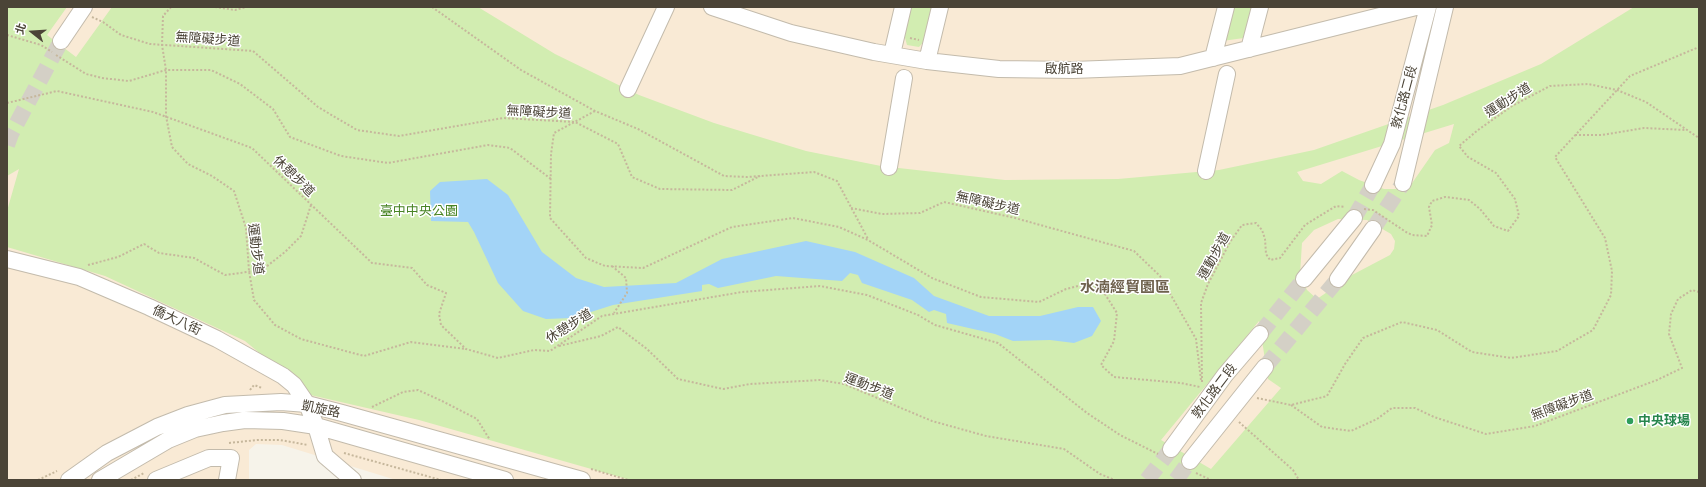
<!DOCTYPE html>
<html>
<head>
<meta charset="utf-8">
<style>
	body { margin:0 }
	#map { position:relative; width:1706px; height:487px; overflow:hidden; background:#f6f3ea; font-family:"Exo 2","Noto Sans TC",sans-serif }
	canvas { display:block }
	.frame { position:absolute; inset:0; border:8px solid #4b4437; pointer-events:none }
	.north { position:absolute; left:12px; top:12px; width:40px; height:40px; -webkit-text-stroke:3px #fff; paint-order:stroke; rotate:287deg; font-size:11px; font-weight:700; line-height:16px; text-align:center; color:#4b4437 }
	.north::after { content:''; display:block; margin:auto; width:14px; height:18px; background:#4b4437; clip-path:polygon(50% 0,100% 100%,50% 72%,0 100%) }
</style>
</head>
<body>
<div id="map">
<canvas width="1706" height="487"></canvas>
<div class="frame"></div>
<div class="north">北</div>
</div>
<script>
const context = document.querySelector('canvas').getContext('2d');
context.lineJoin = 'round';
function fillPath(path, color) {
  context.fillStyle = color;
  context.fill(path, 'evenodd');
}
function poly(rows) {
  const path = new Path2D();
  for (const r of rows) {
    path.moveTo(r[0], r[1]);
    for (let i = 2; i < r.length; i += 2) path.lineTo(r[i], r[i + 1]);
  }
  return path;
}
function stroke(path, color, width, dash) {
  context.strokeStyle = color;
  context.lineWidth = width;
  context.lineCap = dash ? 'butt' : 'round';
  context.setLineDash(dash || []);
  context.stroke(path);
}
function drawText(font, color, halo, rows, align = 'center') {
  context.font = font + ' "Exo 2","Noto Sans TC",sans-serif';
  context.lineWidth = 3;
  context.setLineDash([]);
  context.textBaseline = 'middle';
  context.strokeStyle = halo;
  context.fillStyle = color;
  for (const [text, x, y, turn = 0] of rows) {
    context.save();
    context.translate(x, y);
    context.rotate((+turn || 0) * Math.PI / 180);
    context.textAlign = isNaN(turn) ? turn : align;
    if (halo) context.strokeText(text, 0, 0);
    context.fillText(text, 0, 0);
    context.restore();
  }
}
fillPath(poly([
	[7,7,1699,7,1699,480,396,480,282,445,256,444,249,450,249,480,7,480]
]), '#f9ead5');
fillPath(poly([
	[7,7,67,7,47,35,76,57,112,7,478,7,555,54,639,95,714,123,806,151,881,166,1005,180,1118,179,1219,170,1314,150,1443,105,1541,64,1634,7,1699,7,1699,480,630,480,419,420,306,394,297,384,245,341,105,276,7,247,7,211,19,169,7,176],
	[1454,124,1449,143,1435,150,1408,189,1384,189,1359,180,1342,171,1321,184,1303,181,1297,172],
	[1338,219,1367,220,1391,234,1395,241,1394,249,1390,255,1352,275,1317,299,1307,290,1300,274,1302,243,1314,230],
	[1259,321,1268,379,1281,388,1211,469,1161,440],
	[910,7,934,7,926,39,919,47,907,45,904,34],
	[1231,7,1252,7,1244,38,1222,41]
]), '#d2edb1');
fillPath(poly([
	[487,179,508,195,542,252,576,278,604,287,676,283,722,259,806,241,855,252,914,278,934,296,989,316,1040,316,1078,307,1093,307,1101,321,1092,336,1074,343,1050,340,1013,341,995,334,947,323,946,314,934,310,929,312,912,300,862,283,858,275,850,273,842,281,776,276,718,288,709,284,702,285,702,291,613,305,572,318,546,319,523,311,498,283,474,232,468,222,431,221,430,191,440,182]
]), '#a3d4f7');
stroke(poly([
	[7,145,11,134,61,41],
	[1354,218,1373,185],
	[1373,229,1403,183],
	[1260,334,1304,279],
	[1265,367,1338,279],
	[1147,480,1171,449],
	[1176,480,1190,461]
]), '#d4d0c6', 16, [16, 8]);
const minor = poly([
	[712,7,791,33,874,52,927,61,999,69,1073,70,1180,66,1416,7],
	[61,41,84,7],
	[1249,49,1260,7],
	[892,54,903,7],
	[1213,58,1226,7],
	[927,61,940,7],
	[628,89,666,7],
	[889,167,904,78],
	[1206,171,1227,74],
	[1403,183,1445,7],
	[1373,185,1392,144,1428,7],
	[7,259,79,277,149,307,217,339,283,376,294,385,307,404,316,426,325,456,353,480],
	[1304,279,1354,218],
	[1338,279,1373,229],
	[1171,449,1225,375,1260,334],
	[1190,461,1265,367],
	[69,480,107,453,157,427,188,415,225,405,281,402,307,404,342,413,582,480],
	[100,480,168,440,195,429,223,423,245,420,283,421,316,426,505,480],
	[156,480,209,458,231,458,227,480]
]);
stroke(minor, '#c3bbac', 18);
stroke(poly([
	[171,7,163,16,162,45,166,70,166,116,172,147,188,164,212,176,234,191,246,228,249,271,254,300,275,325,301,339,364,356,411,342,465,349],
	[215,7,235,10,246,7],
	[432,7,521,70,595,111,638,129,724,176,747,177,814,172,837,181,868,239],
	[92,17,103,22,121,35,150,44,253,51,318,107,357,130,399,136,503,118,575,122,618,144,632,177,660,189,732,190,760,176],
	[7,35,41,45,52,52],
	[910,38,919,40],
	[56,55,86,74,102,78,129,81,166,70,211,70,240,84,273,109,290,137,341,156,388,163,488,145,510,148,551,179],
	[7,103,57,91,153,112,252,148,372,263,412,268,427,285,446,293,439,314,441,325,466,349,498,358,534,350,550,351,602,316,742,292,820,286,867,295,918,315,935,325,998,343,1087,413,1120,435,1158,454],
	[595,111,554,133,551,154,550,218,586,258,605,266,643,268,732,227,793,218,839,227,868,240,932,278,981,297,1039,302,1066,289,1086,284,1103,291,1117,313,1114,341,1101,365,1114,377,1181,383,1200,387],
	[1575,135,1602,135,1644,128,1686,130],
	[851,208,882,214,920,213,944,202,1015,218,1134,251,1160,276,1196,339,1201,380],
	[1364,209,1373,210,1406,232,1412,235,1427,236,1432,225,1429,207,1432,201,1445,197,1469,200,1480,209,1494,226,1508,231,1519,216,1515,199,1496,173,1468,157,1459,146,1478,130,1512,106,1550,86,1588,84,1617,90,1646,102,1699,138],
	[88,265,118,257,144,244,159,253,194,258,225,275,262,270,285,252,301,236,311,205],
	[612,266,626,278,627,293,614,313],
	[559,346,601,336,618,327,647,349,678,379,723,389,750,384,820,380,844,384,932,421,986,436,1064,449,1100,474,1115,480],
	[1202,382,1201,303,1208,284,1230,242,1242,225,1256,223,1262,230,1265,239,1266,254,1270,260,1280,258,1305,225,1336,206,1345,207],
	[250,390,254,385,262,388],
	[1257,398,1291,405,1327,396,1345,364,1363,338,1402,322,1437,330,1472,352,1511,358,1557,351,1593,330,1611,295,1612,271,1605,238,1555,157,1630,76,1699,47],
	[1291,405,1322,427,1351,431,1377,419,1392,408,1415,408,1434,417,1486,434,1535,426,1657,380,1682,368,1669,334,1671,314,1678,299,1692,290,1699,292],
	[372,407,403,392,418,390,442,401,477,419,490,440],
	[1239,422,1293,470,1299,480],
	[229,443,257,440,280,440,308,445],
	[344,453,441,480],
	[591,469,628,480],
	[1196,473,1211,480],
	[38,480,57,471],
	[131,480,144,473]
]), '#c6b79c', 2, [2, 2]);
stroke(minor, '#fff', 16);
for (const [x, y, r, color] of [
	[1630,421,4,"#2e9e5b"]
]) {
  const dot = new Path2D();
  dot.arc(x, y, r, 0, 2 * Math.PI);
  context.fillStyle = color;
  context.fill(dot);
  stroke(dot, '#fff', 1.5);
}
drawText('13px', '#4b4437', '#fff', [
	["無障礙步道",208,39,4],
	["啟航路",1064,69],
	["敦化路二段",1404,97,-75],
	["運動步道",1508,100,-32],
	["無障礙步道",539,112,3],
	["休憩步道",294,176,44],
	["無障礙步道",988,203,13],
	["運動步道",256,249,83],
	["運動步道",1214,256,-61],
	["僑大八街",177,320,25],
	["休憩步道",569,326,-32],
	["運動步道",869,386,21],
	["敦化路二段",1214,391,-53],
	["無障礙步道",1562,405,-20],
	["凱旋路",321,409,12]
]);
drawText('13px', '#488424', '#fff', [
	["臺中中央公園",419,211]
]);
drawText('bold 13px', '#27864d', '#fff', [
	["中央球場",1638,421]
], 'left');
drawText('bold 15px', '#6f624e', '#fff', [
	["水湳經貿園區",1125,287]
]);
</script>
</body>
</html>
